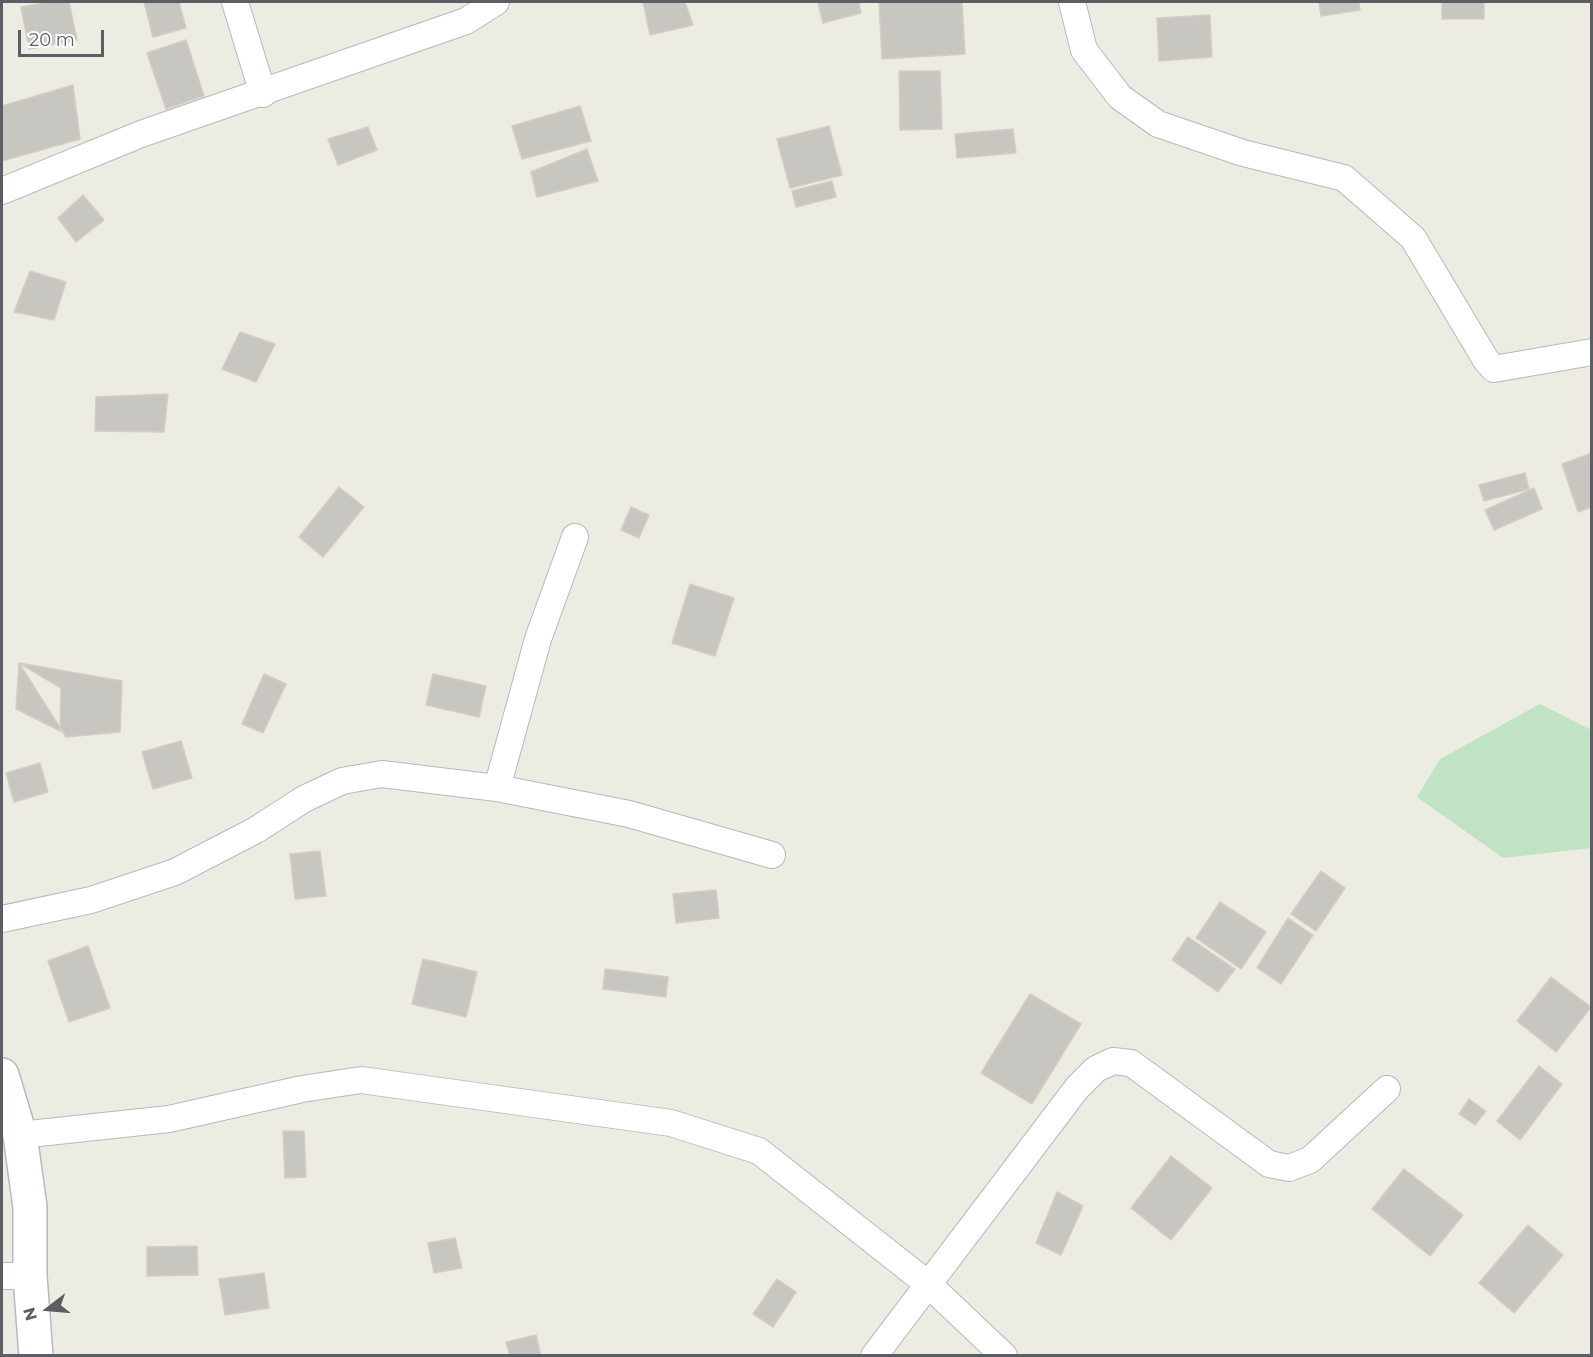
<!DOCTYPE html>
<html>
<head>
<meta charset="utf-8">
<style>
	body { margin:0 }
	#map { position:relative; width:1593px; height:1357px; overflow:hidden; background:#edece3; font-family:Montserrat,sans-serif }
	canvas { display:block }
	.frame { position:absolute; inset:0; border:3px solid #5b5e63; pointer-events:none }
	.north { position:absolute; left:18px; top:1279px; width:60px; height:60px; -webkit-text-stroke:4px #fff; paint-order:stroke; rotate:254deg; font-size:16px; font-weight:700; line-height:24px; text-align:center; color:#5b5e63 }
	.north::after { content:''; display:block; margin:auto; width:21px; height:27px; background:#5b5e63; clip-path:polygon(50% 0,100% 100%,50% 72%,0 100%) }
	.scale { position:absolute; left:18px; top:30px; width:86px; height:27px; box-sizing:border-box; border:3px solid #5b5e63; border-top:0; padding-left:8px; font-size:18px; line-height:21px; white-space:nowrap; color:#5b5e63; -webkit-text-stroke:4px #fff; paint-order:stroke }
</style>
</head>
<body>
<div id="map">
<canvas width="1593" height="1357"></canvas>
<div class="frame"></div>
<div class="north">N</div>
<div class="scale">20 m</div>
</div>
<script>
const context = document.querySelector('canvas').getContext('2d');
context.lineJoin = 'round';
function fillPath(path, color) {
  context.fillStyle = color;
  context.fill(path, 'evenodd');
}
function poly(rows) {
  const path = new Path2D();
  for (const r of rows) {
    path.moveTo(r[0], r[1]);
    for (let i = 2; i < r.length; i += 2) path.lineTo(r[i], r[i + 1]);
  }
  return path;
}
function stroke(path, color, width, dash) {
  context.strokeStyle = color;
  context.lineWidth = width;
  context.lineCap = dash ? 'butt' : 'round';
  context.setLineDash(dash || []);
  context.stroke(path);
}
fillPath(poly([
	[1540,704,1591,730,1591,848,1503,858,1417,797,1440,759]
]), '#c0e4c3');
const building = poly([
	[50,2,69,2,77,40,29,49,21,7,50,2],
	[144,2,179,2,186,28,153,37,144,2],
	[643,2,685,2,693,25,650,35,643,2],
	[818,2,859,2,861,13,823,23,818,2],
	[879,2,962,2,965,54,882,59,879,2],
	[1319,2,1359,2,1360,10,1321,16,1319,2],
	[1442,2,1484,2,1484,19,1442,19,1442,2],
	[1210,15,1212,57,1159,61,1157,18,1210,15],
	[186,40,204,96,166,109,147,53,186,40],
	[899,71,940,71,942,129,900,130,899,71],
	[73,85,80,139,2,161,2,106,73,85],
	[580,106,591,141,522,159,512,126,580,106],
	[829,126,842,175,790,188,777,139,829,126],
	[368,127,377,150,338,165,328,139,368,127],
	[1013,129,1016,153,957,158,955,134,1013,129],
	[587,149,598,181,537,197,531,172,587,149],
	[832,181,836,197,796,207,792,191,832,181],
	[83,195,104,220,76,242,58,218,83,195],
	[30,271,66,282,54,320,14,312,30,271],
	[240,332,275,344,256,382,222,369,240,332],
	[168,394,164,432,95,431,96,397,168,394],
	[1592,453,1592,507,1578,512,1562,464,1592,453],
	[1525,473,1529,489,1484,501,1479,485,1525,473],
	[339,487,364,507,323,557,299,537,339,487],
	[1534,488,1542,509,1494,530,1485,510,1534,488],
	[631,507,649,515,639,538,621,530,631,507],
	[690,584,734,598,715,656,672,643,690,584],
	[19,663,122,681,120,732,66,737,19,663],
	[19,663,61,688,60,731,16,709,19,663],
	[264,674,286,684,263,733,242,724,264,674],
	[433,674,486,686,479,717,426,705,433,674],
	[181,741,192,778,153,789,142,752,181,741],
	[40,763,48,792,14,802,6,773,40,763],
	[320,851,326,896,295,899,290,854,320,851],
	[1321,871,1345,888,1316,931,1291,914,1321,871],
	[716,890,719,918,676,923,673,894,716,890],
	[1220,902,1266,932,1241,969,1196,938,1220,902],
	[1288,918,1313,935,1281,984,1257,968,1288,918],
	[1188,937,1235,969,1218,992,1172,960,1188,937],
	[88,946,110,1008,69,1022,48,961,88,946],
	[423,959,477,972,466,1017,412,1004,423,959],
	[605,969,668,977,666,997,603,989,605,969],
	[1551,977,1591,1007,1556,1052,1517,1021,1551,977],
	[1030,994,1081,1024,1032,1104,981,1073,1030,994],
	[1539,1066,1562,1084,1520,1140,1497,1121,1539,1066],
	[1469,1099,1486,1111,1475,1125,1459,1114,1469,1099],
	[283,1131,304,1131,306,1177,285,1178,283,1131],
	[1171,1156,1212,1188,1171,1240,1131,1208,1171,1156],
	[1404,1169,1463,1215,1430,1256,1372,1209,1404,1169],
	[1057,1192,1083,1206,1061,1255,1036,1243,1057,1192],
	[1528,1225,1563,1255,1514,1313,1479,1283,1528,1225],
	[455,1238,462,1268,434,1273,428,1243,455,1238],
	[197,1246,198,1275,147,1276,147,1247,197,1246],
	[264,1273,269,1308,225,1315,219,1279,264,1273],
	[777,1279,796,1292,773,1327,753,1314,777,1279],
	[536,1335,541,1356,510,1356,506,1342,536,1335]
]);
fillPath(building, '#c8c6c0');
stroke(building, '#d2cec2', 1.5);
const street = poly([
	[235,2,263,94],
	[1072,2,1084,50,1120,97,1158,124,1243,153,1344,178,1413,238,1486,360,1494,369,1592,352],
	[2,191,141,134,466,21,496,2],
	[497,788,538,639,575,537],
	[2,919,91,900,175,872,256,830,304,799,342,781,382,774,497,788,629,814,772,855],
	[20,1135,169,1119,302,1089,361,1080,671,1123,759,1151,928,1284,1004,1356],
	[2,1276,30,1276],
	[874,1356,1077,1088,1096,1069,1113,1061,1131,1063,1269,1164,1289,1168,1310,1160,1387,1089]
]);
const secondary = poly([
	[2,1075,20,1135,30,1207,30,1276,36,1356]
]);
stroke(street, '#b6b8bd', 28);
stroke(secondary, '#b7b9bf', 36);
stroke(street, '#fff', 26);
stroke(secondary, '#fff', 33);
</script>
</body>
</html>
